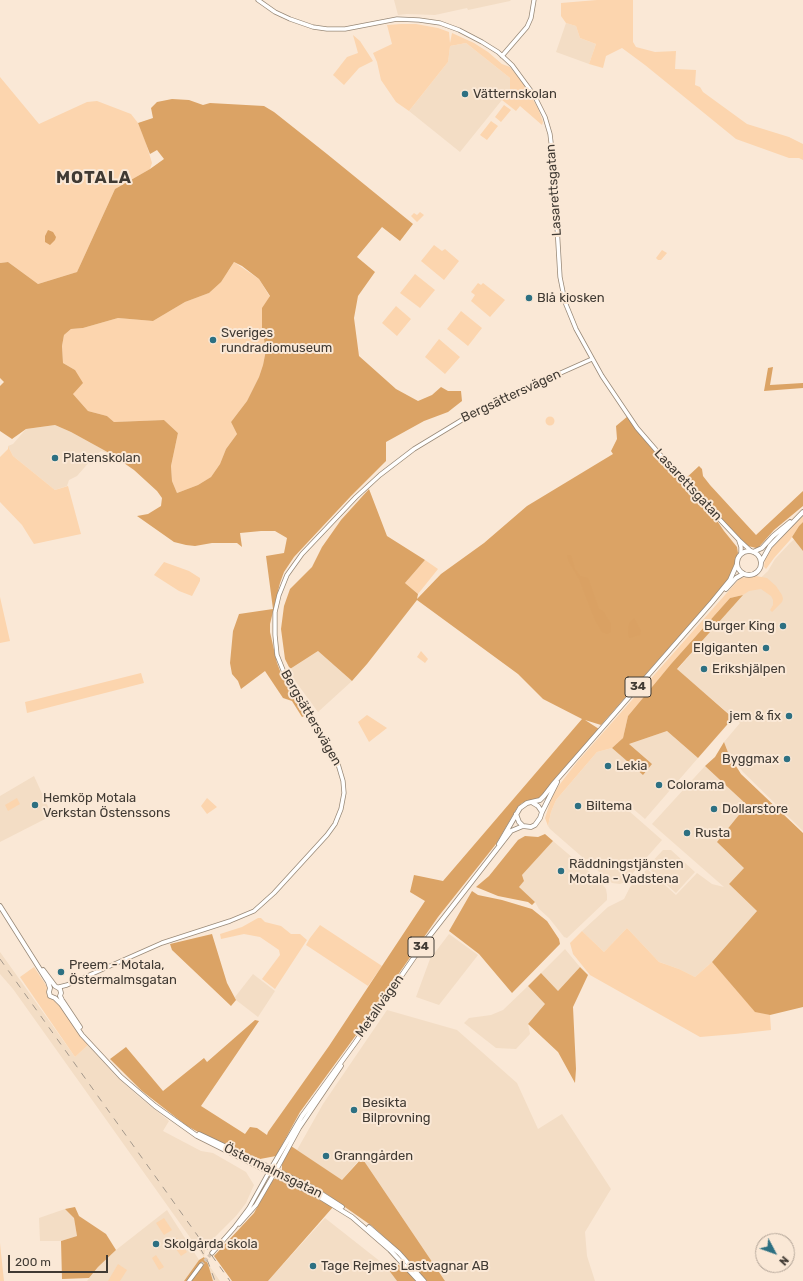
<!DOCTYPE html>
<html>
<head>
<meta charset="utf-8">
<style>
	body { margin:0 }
	#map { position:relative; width:803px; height:1281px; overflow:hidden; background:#fae8d6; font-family:Rubik,sans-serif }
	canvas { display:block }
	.north { position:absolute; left:755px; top:1233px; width:40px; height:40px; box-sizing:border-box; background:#fae8d6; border:1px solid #b0a295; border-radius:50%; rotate:131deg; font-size:11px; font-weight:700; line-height:16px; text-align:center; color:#403a33 }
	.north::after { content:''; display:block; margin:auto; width:14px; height:18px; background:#2d7082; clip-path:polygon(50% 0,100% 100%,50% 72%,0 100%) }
	.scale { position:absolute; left:8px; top:1255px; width:100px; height:18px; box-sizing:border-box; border:2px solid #403a33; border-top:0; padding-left:5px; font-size:12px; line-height:14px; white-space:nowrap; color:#403a33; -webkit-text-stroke:3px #fae8d6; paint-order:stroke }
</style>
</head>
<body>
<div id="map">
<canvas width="803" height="1281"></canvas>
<div class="north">N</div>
<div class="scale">200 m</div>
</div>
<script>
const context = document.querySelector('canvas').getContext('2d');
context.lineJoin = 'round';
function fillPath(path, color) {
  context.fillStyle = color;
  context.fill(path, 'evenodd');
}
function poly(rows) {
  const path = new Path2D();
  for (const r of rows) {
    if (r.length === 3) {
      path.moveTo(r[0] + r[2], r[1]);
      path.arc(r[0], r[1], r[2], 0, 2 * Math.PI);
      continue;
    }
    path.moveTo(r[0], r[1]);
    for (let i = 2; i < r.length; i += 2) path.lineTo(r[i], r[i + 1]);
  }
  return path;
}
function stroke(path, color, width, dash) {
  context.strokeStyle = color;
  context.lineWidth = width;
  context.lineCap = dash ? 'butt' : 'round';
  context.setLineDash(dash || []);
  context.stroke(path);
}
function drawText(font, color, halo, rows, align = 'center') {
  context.font = font + ' Rubik,sans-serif';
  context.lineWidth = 4;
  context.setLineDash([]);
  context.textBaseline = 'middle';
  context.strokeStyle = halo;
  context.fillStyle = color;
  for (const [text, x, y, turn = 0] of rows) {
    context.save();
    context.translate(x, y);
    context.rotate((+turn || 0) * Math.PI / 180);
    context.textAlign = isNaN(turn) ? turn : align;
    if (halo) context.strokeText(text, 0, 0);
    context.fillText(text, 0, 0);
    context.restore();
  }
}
fillPath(poly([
	[394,0,511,0,510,1,468,10,467,8,435,15,407,14,398,15],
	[566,23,576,26,580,38,596,44,589,64,556,52],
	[466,43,510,78,510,90,460,152,409,111,448,62,450,46],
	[55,425,71,432,111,454,101,451,91,460,77,476,69,480,67,486,55,490,13,456,8,446,13,444,26,429],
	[803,532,803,831,743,772,729,755,724,742,740,723,677,670,735,602,768,571,775,559,790,543],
	[318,651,352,681,318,712,293,678,290,669],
	[667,731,698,758,645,819,624,801,621,804,662,840,625,882,620,884,612,883,550,829,548,826,551,812,556,800,597,752,612,748,644,775,629,744],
	[705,766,747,805,744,868,729,884,757,911,712,962,695,977,679,969,659,962,627,928,604,952,582,931,608,907,624,899,630,887,647,869,676,895,697,873,712,884,724,887,652,824],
	[34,776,50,811,52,812,49,817,0,842,0,796],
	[553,841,600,881,606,889,607,895,607,900,567,938,564,937,549,918,539,909,535,902,518,887,524,881,522,875],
	[663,850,671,850,695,872,676,893,647,867],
	[449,934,478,955,439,1005,416,997,430,959],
	[565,949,580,967,558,991,541,973],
	[0,952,75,1057,88,1045,116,1076,138,1096,169,1121,163,1131,201,1151,213,1153,246,1172,254,1185,246,1203,236,1216,206,1246,204,1257,13,989,0,974],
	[253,974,275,991,258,1017,236,1000,235,997],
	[528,986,546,1004,528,1024,530,1034,516,1049,496,1048,464,1023,469,1018,491,1015,503,1010],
	[387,1010,457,1030,517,1083,538,1129,562,1114,611,1189,585,1232,587,1256,595,1281,445,1281,362,1158,359,1160,342,1180,297,1150,323,1104],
	[65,1209,74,1218,77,1236,61,1241,40,1241,39,1218],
	[167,1210,199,1260,184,1281,87,1281,98,1267,116,1250],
	[325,1218,386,1266,397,1281,268,1281],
	[208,1264,220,1281,213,1281]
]), '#f3ddc5');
fillPath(poly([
	[597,0,633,0,633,42,636,47,655,52,676,51,675,69,696,70,695,85,700,87,703,92,747,124,789,137,803,144,803,160,799,158,789,158,736,139,645,65,622,48,606,56,603,68,589,64,596,44,580,38,576,26,566,23,561,16,561,3],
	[401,24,416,24,438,28,449,32,450,43,452,33,474,43,488,52,502,64,510,67,523,83,538,108,543,122,542,125,520,106,516,111,502,100,510,90,510,78,466,43,450,46,448,62,409,111,396,102,381,80,377,62,373,53,392,44,387,25],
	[353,35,360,41,373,61,359,68,344,85,333,75,347,57,358,53],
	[0,77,39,124,87,102,97,101,131,114,138,123,146,143,152,163,150,169,115,189,77,272,38,284,8,262,0,263],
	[504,105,511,110,501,122,495,117],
	[491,121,498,126,487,140,480,135],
	[420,212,424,215,417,222,411,216,414,213,417,215],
	[434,245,442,251,445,249,459,261,444,280,421,261],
	[662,250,667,253,661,260,658,260,656,258],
	[234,262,259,279,270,297,262,329,266,350,263,365,259,377,247,401,231,422,237,434,226,449,220,464,211,477,198,485,177,493,172,481,171,466,178,433,164,420,114,422,107,416,88,411,73,394,75,370,63,363,62,346,64,335,71,329,83,328,118,318,153,321,185,302,209,293,229,270],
	[415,274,435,290,420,308,400,293],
	[478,283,481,285,483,283,505,300,490,317,471,301,475,295,471,292],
	[396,306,411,319,397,336,382,323],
	[461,311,482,328,468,346,447,329],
	[439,339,460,357,445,374,425,357],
	[550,421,4.5],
	[8,446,13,456,55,490,68,486,81,534,34,544,32,541,22,525,0,502,0,457,8,449],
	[803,516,803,522,799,526,790,540,774,558,766,569,764,567,765,557,769,549],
	[425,560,438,569,418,594,405,583],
	[164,562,189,571,200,578,200,581,192,596,179,591,154,575],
	[756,576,767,578,776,586,782,595,783,599,782,602,772,612,770,610,773,605,773,600,771,596,761,589,749,591,743,595,730,598,671,664,628,716,623,738,612,748,597,752,556,800,551,812,548,826,545,818,553,793,577,762,740,578],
	[0,597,10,641,0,643],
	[421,651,428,659,425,663,417,657],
	[141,673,144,683,27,713,25,702],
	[367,715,387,728,369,742,358,722],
	[17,798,20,804,8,811,5,805],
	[207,798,217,807,207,814,201,806],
	[258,918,261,918,265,922,281,926,291,934,300,934,307,940,275,989,262,979,280,955,279,950,260,937,244,934,221,939,220,934,242,927],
	[320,925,382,966,368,986,306,945,310,938],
	[627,928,659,962,679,969,695,977,712,962,755,1011,770,1015,771,1030,735,1034,700,1037,590,975,573,954,570,943,582,931,604,952],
	[34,967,48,988,47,993,49,997,57,1002,88,1045,75,1057,20,977],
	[164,1218,172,1230,164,1235,156,1223],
	[177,1238,187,1252,181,1256,171,1242],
	[0,1243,1,1253,4,1281,0,1281],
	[156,1255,164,1267,159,1270,152,1258],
	[118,1264,127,1270,120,1281,108,1281]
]), '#fcd5ae');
fillPath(poly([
	[172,99,189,100,203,105,210,103,264,106,274,112,327,154,413,224,400,241,382,227,357,257,375,272,358,296,354,318,359,356,396,389,418,401,432,395,441,387,448,391,461,391,462,401,448,412,424,421,386,442,386,461,351,496,294,557,284,572,280,583,270,624,270,632,277,663,282,676,306,715,302,717,292,701,283,698,265,671,241,689,238,681,232,674,230,663,233,631,239,614,273,609,266,556,284,553,287,538,275,531,261,531,240,533,242,547,237,543,212,543,195,546,186,545,174,542,137,516,148,514,161,506,162,498,157,491,134,470,111,454,71,432,55,425,26,429,12,439,0,431,0,386,4,382,0,378,0,263,8,262,38,284,77,272,115,189,150,169,164,159,157,150,150,154,138,123,153,118,151,108,157,102],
	[234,262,242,266,259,279,270,296,262,308,262,329,266,350,263,365,259,377,247,401,231,422,237,434,226,449,220,464,211,477,198,485,177,493,172,481,171,466,178,433,164,420,114,422,107,416,88,411,73,394,83,383,75,370,63,363,62,346,64,335,71,329,83,328,118,318,153,321,185,302,209,293,221,282],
	[773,367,770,385,803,383,803,388,764,391,768,368],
	[628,416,684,480,699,466,702,469,703,476,710,485,756,535,803,491,803,506,774,530,758,548,756,548,748,546,707,506,724,531,737,547,738,553,731,574,726,583,601,725,585,720,599,729,557,776,542,796,537,799,522,803,517,808,496,844,438,917,359,1031,300,1112,276,1156,260,1159,213,1140,187,1126,142,1091,110,1059,126,1047,163,1091,204,1058,207,1062,255,1020,259,1021,201,1106,245,1134,250,1127,257,1128,267,1135,268,1132,329,1046,425,901,410,892,414,875,443,881,582,719,543,699,518,674,503,663,417,600,367,664,352,681,318,651,290,669,285,659,281,629,284,606,290,589,312,567,322,547,341,520,369,489,387,536,425,560,405,583,418,594,417,599,441,574,484,543,527,506,613,454,611,451,617,439,616,426],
	[803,522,803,551,792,537,799,526],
	[743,595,677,669,733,718,698,758,667,731,629,744,652,764,643,775,612,748,623,738,628,716,671,664,730,598],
	[724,742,729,755,741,774,803,833,803,1007,770,1015,755,1012,712,962,757,911,729,884,744,868,717,842,747,805,705,766,715,757],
	[545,834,553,841,522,875,524,881,519,887,535,902,532,905,528,902,498,896,476,887,489,876,518,840,525,836,538,837],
	[472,891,478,895,502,900,532,909,547,921,559,939,560,944,512,993,479,954,449,931],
	[212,934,227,983,236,1000,231,1006,172,950,170,944],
	[580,967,588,975,573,1007,576,1069,575,1083,558,1052,528,1024,545,1004,528,986,541,973,558,991],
	[291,1146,342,1180,362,1158,445,1281,427,1281,402,1253,372,1226,325,1193,284,1172,282,1170,282,1164],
	[277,1178,333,1207,268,1281,232,1281,214,1256,254,1213,272,1180],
	[75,1207,79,1216,106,1234,116,1250,98,1267,89,1278,62,1279,61,1241,77,1236,74,1218,65,1209],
	[204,1257,208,1264,213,1281,184,1281,199,1260],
	[397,1264,405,1268,416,1281,397,1281,388,1269,394,1265]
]), '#dba365');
fillPath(poly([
	[48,230,53,232,56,237,55,240,50,245,45,242,45,236],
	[567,555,571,555,575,569,580,576,588,578,599,609,603,611,611,624,611,632,607,634,602,632,595,620,579,579,568,560],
	[634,618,641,631,640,635,629,638,628,633,629,623]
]), '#daa163');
stroke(poly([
	[201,1265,212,1253]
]), '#d5c5b5', 3.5, [3.5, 2]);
const tertiary = poly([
	[258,0,275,12,290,19,313,27,327,29,345,29,397,19,419,20,440,23,459,30,482,42,498,52,512,65,534,95,545,117,550,134,553,159,560,277,565,302,576,329,602,376,637,428,675,472,739,540,751,551],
	[502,56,527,27,531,18,534,0],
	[739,541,741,547,741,554],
	[59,987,67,985,162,943,230,921,254,911,274,893,327,835,335,824,341,809,344,793,343,781,338,764,287,680,277,655,275,635,275,612,279,595,287,575,302,554,356,497,380,475,414,449,480,409,592,359],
	[239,1224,256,1205,274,1174],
	[212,1253,234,1228,249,1208,269,1172],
	[189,1281,201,1265]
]);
const secondary = poly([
	[0,906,48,982,50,988,49,992,50,996,55,998,61,1004,82,1035,121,1077,155,1106,197,1136,269,1172],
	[43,970,55,986,60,989,61,993,60,996,62,1000,80,1027],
	[199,1134,271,1168]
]);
const primary = poly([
	[749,563,12],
	[753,552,762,548,773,536,790,522],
	[761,562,770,546,803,512],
	[726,589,736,578,743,574],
	[533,803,538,806,542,812],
	[516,814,519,822,523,826,531,827,535,825,540,818,542,812,557,782],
	[499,844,520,808,527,803,540,800,544,796,554,783,712,602,730,580,737,564],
	[271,1168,311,1187,342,1207],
	[275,1172,299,1128,341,1066],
	[369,1227,399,1253,424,1281],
	[419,1281,390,1250,352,1217,318,1196,269,1172,302,1116,355,1043,424,943,511,831,523,826]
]);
stroke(tertiary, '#988978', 5);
stroke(secondary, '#988978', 5.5);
stroke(primary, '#988978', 5.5);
stroke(tertiary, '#fff', 3.5);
stroke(secondary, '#fff', 4);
stroke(primary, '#fff', 4);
stroke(poly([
	[0,959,230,1281],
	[200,1248,208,1262,215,1281]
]), '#a5998c', 1, [7, 7]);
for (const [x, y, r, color] of [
	[465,94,4,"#2d7082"],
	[529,298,4,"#2d7082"],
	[213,340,4,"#2d7082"],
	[55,458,4,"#2d7082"],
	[783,626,4,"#2d7082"],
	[766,648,4,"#2d7082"],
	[704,669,4,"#2d7082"],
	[789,716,4,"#2d7082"],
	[787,759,4,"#2d7082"],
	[608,766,4,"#2d7082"],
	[659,785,4,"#2d7082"],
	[35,805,4,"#2d7082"],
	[578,806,4,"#2d7082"],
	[714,809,4,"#2d7082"],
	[687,833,4,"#2d7082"],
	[561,871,4,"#2d7082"],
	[61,972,4,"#2d7082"],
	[354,1110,4,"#2d7082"],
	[326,1156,4,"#2d7082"],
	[156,1244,4,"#2d7082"],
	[313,1266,4,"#2d7082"]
]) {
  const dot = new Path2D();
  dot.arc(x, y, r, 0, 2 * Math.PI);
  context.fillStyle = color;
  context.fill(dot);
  stroke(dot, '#fae8d6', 1.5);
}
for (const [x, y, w] of [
	[638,687,26],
	[421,947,26]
]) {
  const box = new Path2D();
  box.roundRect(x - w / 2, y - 10, w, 20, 3);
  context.fillStyle = '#fae8d6';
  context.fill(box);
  stroke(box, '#403a33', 1);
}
drawText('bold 12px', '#403a33', null, [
	["34",638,687],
	["34",421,947]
]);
drawText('13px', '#403a33', '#fae8d6', [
	["Vätternskolan",473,94],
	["Blå kiosken",537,298],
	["Sveriges",221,333],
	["rundradiomuseum",221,348],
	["Platenskolan",63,458],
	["Burger King",775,626,"right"],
	["Elgiganten",758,648,"right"],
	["Erikshjälpen",712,669],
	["jem & fix",781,716,"right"],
	["Byggmax",779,759,"right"],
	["Lekia",616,766],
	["Colorama",667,785],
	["Hemköp Motala",43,798],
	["Verkstan Östenssons",43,813],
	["Biltema",586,806],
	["Dollarstore",722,809],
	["Rusta",695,833],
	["Räddningstjänsten",569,864],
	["Motala - Vadstena",569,879],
	["Preem - Motala,",69,965],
	["Östermalmsgatan",69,980],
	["Besikta",362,1103],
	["Bilprovning",362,1118],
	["Granngården",334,1156],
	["Skolgårda skola",164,1244],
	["Tage Rejmes Lastvagnar AB",321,1266]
], 'left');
drawText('13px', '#403a33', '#fae8d6', [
	["Lasarettsgatan",554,190,-94],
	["Bergsättersvägen",511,396,-25],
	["Lasarettsgatan",688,485,47],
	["Bergsättersvägen",311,718,60],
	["Metallvägen",380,1006,-55],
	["Östermalmsgatan",273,1171,26]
]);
context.letterSpacing = '1px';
drawText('bold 17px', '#403a33', '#fae8d6', [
	["MOTALA",94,178]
]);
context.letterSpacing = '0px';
</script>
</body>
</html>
